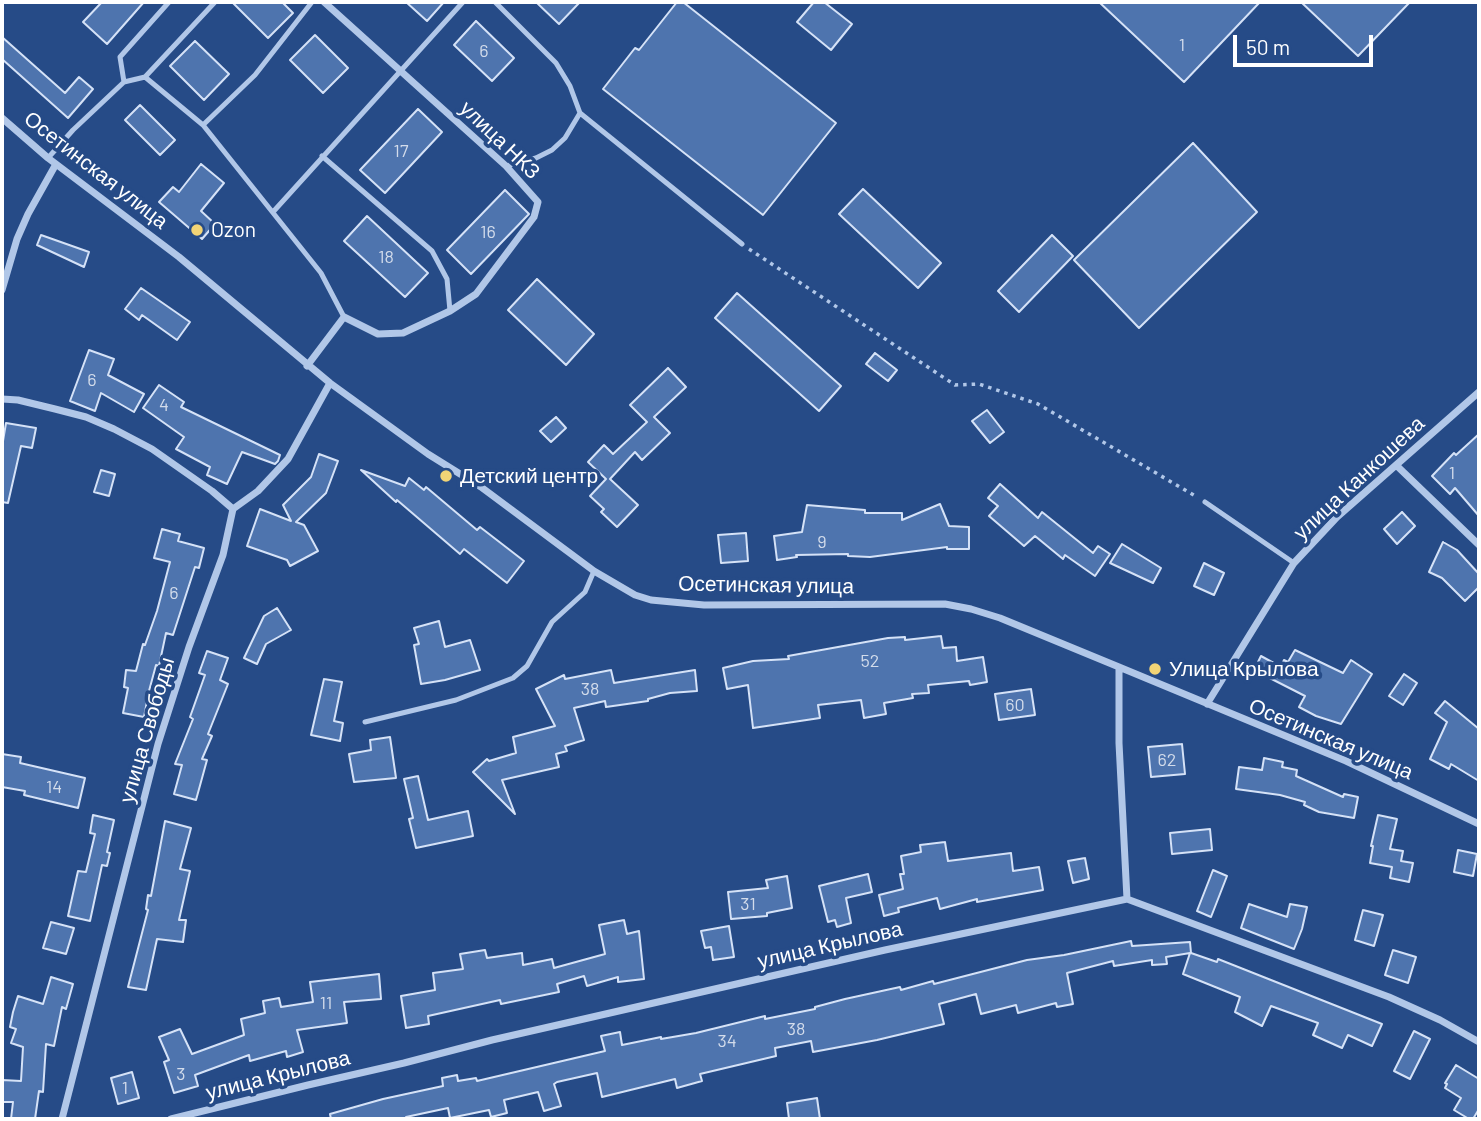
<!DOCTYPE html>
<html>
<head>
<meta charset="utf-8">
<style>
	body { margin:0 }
	#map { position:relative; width:1481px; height:1121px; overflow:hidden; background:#264b87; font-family:Barlow,sans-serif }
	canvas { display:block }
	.frame { position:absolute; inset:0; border:4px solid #fff; pointer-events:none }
	.scale { position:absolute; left:1233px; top:35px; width:140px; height:32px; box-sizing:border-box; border:4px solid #fff; border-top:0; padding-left:9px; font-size:21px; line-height:24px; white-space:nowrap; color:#fff; -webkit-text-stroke:5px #264b87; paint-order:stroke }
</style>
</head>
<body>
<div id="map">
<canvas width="1481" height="1121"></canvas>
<div class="frame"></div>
<div class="scale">50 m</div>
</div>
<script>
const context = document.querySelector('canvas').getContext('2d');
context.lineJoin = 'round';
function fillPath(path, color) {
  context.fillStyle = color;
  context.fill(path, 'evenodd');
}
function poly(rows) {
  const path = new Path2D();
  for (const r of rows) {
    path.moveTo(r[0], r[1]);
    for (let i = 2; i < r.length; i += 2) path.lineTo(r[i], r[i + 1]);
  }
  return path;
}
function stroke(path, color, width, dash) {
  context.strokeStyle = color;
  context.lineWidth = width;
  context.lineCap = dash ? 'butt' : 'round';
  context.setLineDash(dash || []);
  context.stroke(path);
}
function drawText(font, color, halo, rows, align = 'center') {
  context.font = font + ' Barlow,sans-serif';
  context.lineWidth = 7;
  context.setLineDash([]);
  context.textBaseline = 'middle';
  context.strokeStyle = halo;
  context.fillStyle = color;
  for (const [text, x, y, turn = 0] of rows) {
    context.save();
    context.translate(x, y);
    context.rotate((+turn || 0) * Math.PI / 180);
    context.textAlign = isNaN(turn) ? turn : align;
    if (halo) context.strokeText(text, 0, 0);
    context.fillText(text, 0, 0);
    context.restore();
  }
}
const building = poly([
	[102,2,144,2,107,44,83,22,102,2],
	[232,2,282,2,293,13,268,38,232,2],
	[406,2,444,2,427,21,406,2],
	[536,2,580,2,559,24,536,2],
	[677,2,683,2,836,123,763,215,603,89,635,48,639,50,677,2],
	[814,2,824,2,852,24,831,50,797,22,814,2],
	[1099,2,1260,2,1184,82,1099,2],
	[1301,2,1410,2,1358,56,1301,2],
	[476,21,514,58,492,81,454,45,476,21],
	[315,35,348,68,323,93,290,60,315,35],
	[2,37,65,93,79,77,93,89,68,118,2,59,2,37],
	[195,41,229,74,204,100,170,66,195,41],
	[140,105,175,140,160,155,125,120,140,105],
	[418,109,442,132,385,193,360,170,418,109],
	[1193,143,1257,212,1139,328,1074,260,1193,143],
	[201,164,224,183,201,211,215,224,202,239,159,202,173,187,179,192,201,164],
	[863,189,941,263,918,288,839,214,863,189],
	[505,190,529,214,471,274,447,250,505,190],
	[367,216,428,273,405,297,344,241,367,216],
	[41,235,89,252,84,267,37,245,41,235],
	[1052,235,1073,256,1019,312,998,291,1052,235],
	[537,279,594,334,566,365,508,310,537,279],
	[141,288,190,322,177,340,142,315,139,320,125,309,141,288],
	[737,293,841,386,819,411,715,318,737,293],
	[89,350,114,359,108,375,144,394,134,412,101,393,95,411,70,401,89,350],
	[875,353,897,370,888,381,866,364,875,353],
	[668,368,686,387,654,417,670,433,642,460,635,452,610,479,638,505,617,527,601,512,604,509,590,496,606,479,588,462,604,445,613,454,647,422,630,405,668,368],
	[159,385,184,402,181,407,280,455,278,461,275,464,242,452,227,484,207,475,210,467,176,449,184,437,143,408,159,385],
	[987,410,1004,432,990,443,972,421,987,410],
	[556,417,566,428,551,442,540,431,556,417],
	[6,423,36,428,32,448,21,446,8,503,2,502,2,447,6,423],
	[1479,434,1479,516,1455,488,1450,494,1432,476,1454,453,1456,455,1479,434],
	[319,454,338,461,326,493,296,522,304,525,318,551,290,566,287,560,247,546,260,509,291,521,283,505,311,477,319,454],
	[101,470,115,474,109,496,94,492,101,470],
	[361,470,405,486,409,478,424,490,426,487,477,530,480,527,524,561,507,583,464,549,460,554,397,500,396,502,361,470],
	[1000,484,1038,518,1042,512,1093,553,1098,546,1110,554,1095,576,1065,555,1063,559,1035,536,1024,546,989,516,998,506,988,498,1000,484],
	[940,504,949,526,969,527,969,549,947,549,947,547,870,557,848,556,848,554,796,555,797,557,777,560,774,536,802,532,807,505,865,510,865,513,902,513,902,520,940,504],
	[1402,512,1415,526,1397,544,1384,529,1402,512],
	[162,529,180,534,178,541,204,548,199,568,195,567,173,635,166,633,159,666,156,665,149,691,144,717,123,713,128,688,124,687,126,670,136,671,143,644,145,645,157,611,170,562,154,558,162,529],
	[746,533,748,561,721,563,718,535,746,533],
	[1443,542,1457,550,1479,574,1479,587,1465,601,1442,578,1429,572,1443,542],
	[1122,544,1161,568,1153,583,1110,563,1122,544],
	[1204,563,1224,573,1214,595,1194,586,1204,563],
	[277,608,291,630,266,644,257,664,244,658,264,616,277,608],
	[439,621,445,647,470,640,480,670,445,680,421,684,414,645,419,644,414,628,439,621],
	[941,636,943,648,956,647,957,661,983,657,987,682,970,685,969,681,928,685,929,693,912,694,913,698,884,703,886,714,864,718,861,700,818,705,820,718,753,728,748,685,727,689,723,668,753,661,789,659,788,656,888,638,905,637,905,640,941,636],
	[1295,650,1343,673,1351,660,1372,674,1341,724,1316,716,1299,707,1305,696,1254,670,1261,656,1281,667,1284,660,1288,662,1295,650],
	[207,651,228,658,220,680,228,684,208,734,212,736,202,759,207,760,196,800,174,794,182,765,175,764,193,719,190,717,205,675,199,673,207,651],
	[611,670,614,683,695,670,697,691,670,693,648,699,648,701,606,707,605,701,574,708,584,740,565,746,567,751,556,754,559,767,502,780,515,814,473,772,487,759,489,761,516,753,513,737,555,726,536,689,564,675,565,679,611,670],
	[1404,674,1417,683,1403,705,1389,696,1404,674],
	[324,679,342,682,334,721,343,723,340,741,311,735,324,679],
	[1031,689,1035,715,999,720,995,694,1031,689],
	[1445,701,1479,729,1479,781,1451,764,1449,769,1430,759,1447,722,1435,713,1445,701],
	[390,737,396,778,354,782,349,754,371,750,370,740,390,737],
	[1182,744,1185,774,1151,777,1148,747,1182,744],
	[2,754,21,757,20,763,85,778,78,808,24,795,25,791,2,787,2,754],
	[1264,758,1283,762,1282,767,1297,770,1296,776,1343,797,1344,794,1358,797,1354,818,1319,812,1304,805,1305,802,1280,795,1236,789,1239,767,1262,770,1264,758],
	[418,776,428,820,468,811,473,836,416,848,409,819,413,818,404,779,418,776],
	[93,815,114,820,107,852,110,853,107,866,102,865,90,921,68,916,78,871,86,872,95,834,90,833,93,815],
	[1378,815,1397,819,1390,849,1403,851,1401,861,1413,863,1409,882,1390,878,1392,867,1370,863,1373,846,1371,846,1378,815],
	[165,821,191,828,180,869,190,871,179,920,186,920,183,942,157,939,146,990,128,987,148,910,146,909,148,895,151,896,165,821],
	[1210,829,1212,850,1172,854,1170,833,1210,829],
	[945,842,948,861,1011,853,1013,871,1039,867,1043,890,977,902,977,899,940,909,937,898,898,908,899,912,884,916,879,895,903,889,900,874,904,874,901,856,921,852,920,845,945,842],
	[1458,850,1477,854,1473,876,1454,872,1458,850],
	[1085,858,1089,879,1073,883,1068,861,1085,858],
	[1213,870,1227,876,1211,917,1197,911,1213,870],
	[868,874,872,892,846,898,851,923,837,927,835,920,828,922,819,886,868,874],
	[787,876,792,908,767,913,767,916,731,919,728,892,768,888,766,880,787,876],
	[1249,904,1287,917,1290,904,1307,907,1302,929,1294,949,1241,928,1249,904],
	[1363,910,1383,915,1374,946,1355,940,1363,910],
	[624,920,627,934,639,931,644,979,618,982,618,977,587,986,584,976,557,984,559,992,501,1004,500,1000,428,1016,429,1024,406,1028,401,996,435,990,433,973,463,969,460,954,485,950,487,958,522,953,523,965,552,959,554,968,605,954,599,925,624,920],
	[51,922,74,928,66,954,43,948,51,922],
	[729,926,734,957,713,960,711,947,705,948,701,931,729,926],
	[1131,941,1132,946,1190,942,1191,953,1217,962,1218,959,1382,1024,1372,1046,1348,1035,1342,1048,1313,1035,1318,1023,1271,1006,1262,1026,1235,1012,1240,997,1183,974,1190,953,1166,957,1167,964,1152,965,1152,960,1114,966,1113,961,1067,973,1073,1004,1057,1007,1056,1003,1018,1013,1016,1005,981,1014,976,994,939,1004,944,1024,877,1040,813,1052,811,1041,775,1048,776,1056,700,1074,702,1081,677,1088,675,1079,602,1097,597,1073,557,1082,554,1084,561,1106,544,1111,538,1092,504,1100,507,1113,491,1117,489,1110,450,1118,448,1108,406,1117,407,1119,331,1119,330,1114,383,1099,443,1086,442,1078,457,1075,458,1081,476,1078,477,1081,605,1051,601,1036,620,1032,622,1045,661,1037,661,1039,696,1033,765,1016,765,1019,815,1009,815,1007,845,999,900,987,901,990,933,981,934,984,1027,960,1064,955,1131,941],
	[1393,950,1416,957,1408,983,1385,975,1393,950],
	[379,974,381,999,344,1002,347,1023,297,1030,303,1052,287,1057,286,1051,250,1061,249,1055,195,1075,198,1086,174,1093,164,1062,169,1060,159,1037,180,1029,192,1054,244,1035,241,1019,265,1013,263,1001,279,998,281,1007,313,1002,310,982,379,974],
	[51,977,73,984,66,1009,62,1007,54,1046,46,1044,43,1092,39,1091,35,1119,11,1119,13,1102,2,1102,2,1080,21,1081,23,1047,11,1043,16,1029,10,1027,13,1012,18,996,43,1004,51,977],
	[1414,1031,1430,1039,1410,1079,1394,1071,1414,1031],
	[1456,1065,1479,1079,1479,1109,1473,1119,1469,1119,1454,1110,1461,1098,1445,1088,1447,1084,1445,1083,1456,1065],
	[132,1072,139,1098,118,1104,111,1078,132,1072],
	[817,1098,820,1119,789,1119,787,1103,817,1098]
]);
fillPath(building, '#4e74ae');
stroke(building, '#d5e2f7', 2);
stroke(poly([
	[749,249,955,385,979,384,1038,404,1197,497]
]), '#b1c7e8', 3.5, [3.5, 5]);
stroke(poly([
	[495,2,556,63,570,86,580,113,565,138,552,150,536,158,506,166],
	[145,77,215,2],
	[124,82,120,57,169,2],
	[580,113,742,244],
	[203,125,255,75,312,2],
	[322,156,432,251,447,279,450,311],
	[48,158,73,130,124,82,145,77,203,125,321,273,344,317],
	[273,212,463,2],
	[1205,502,1294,563],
	[365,722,456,700,513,678,527,666,552,622,585,592,594,571]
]), '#b1c7e8', 5);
stroke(poly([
	[2,118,48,158,179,257,330,383,428,454,481,487,594,571,635,595,651,600,704,605,945,604,971,609,1000,618,1119,667,1346,761,1479,824],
	[2,290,17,239,28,214,56,164],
	[307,366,344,317,378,334,403,333,450,311,476,294,534,217,538,202,506,166,324,2],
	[2,399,18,400,55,409,86,417,114,429,152,449,212,491,233,509],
	[1396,465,1479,545],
	[1119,667,1119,743,1127,899],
	[1207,704,1294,563,1337,517,1479,392],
	[62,1119,158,744,189,647,223,555,233,509,258,491,288,459,330,383],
	[171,1119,308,1085,404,1063,492,1040,885,950,1127,899,1389,997,1440,1020,1479,1042]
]), '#b1c7e8', 7);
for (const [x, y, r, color] of [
	[197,230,7,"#f2d476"],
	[446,476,7,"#f2d476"],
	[1155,669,7,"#f2d476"]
]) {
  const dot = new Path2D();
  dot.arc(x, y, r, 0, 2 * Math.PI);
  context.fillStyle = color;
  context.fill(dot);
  stroke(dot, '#264b87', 2.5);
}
drawText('18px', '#d3dceb', null, [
	["1",1182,45],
	["6",484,51],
	["17",401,151],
	["16",488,232],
	["18",386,257],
	["6",92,380],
	["4",164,405],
	["1",1452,473],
	["9",822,542],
	["6",174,593],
	["52",870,661],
	["38",590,689],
	["60",1015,705],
	["62",1167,760],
	["14",54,787],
	["31",748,904],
	["11",326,1003],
	["38",796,1029],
	["34",727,1041],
	["3",181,1074],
	["1",125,1088]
]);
drawText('21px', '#fff', '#264b87', [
	["улица НКЗ",500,140,44],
	["Осетинская улица",96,170,38],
	["улица Канкошева",1359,478,-43],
	["Осетинская улица",766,585,1],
	["улица Свободы",147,730,-74],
	["Осетинская улица",1331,739,23],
	["улица Крылова",830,945,-13],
	["улица Крылова",278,1075,-14]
]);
drawText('21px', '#fff', '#264b87', [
	["Ozon",211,230],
	["Детский центр",460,476],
	["Улица Крылова",1169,669]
], 'left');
</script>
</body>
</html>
